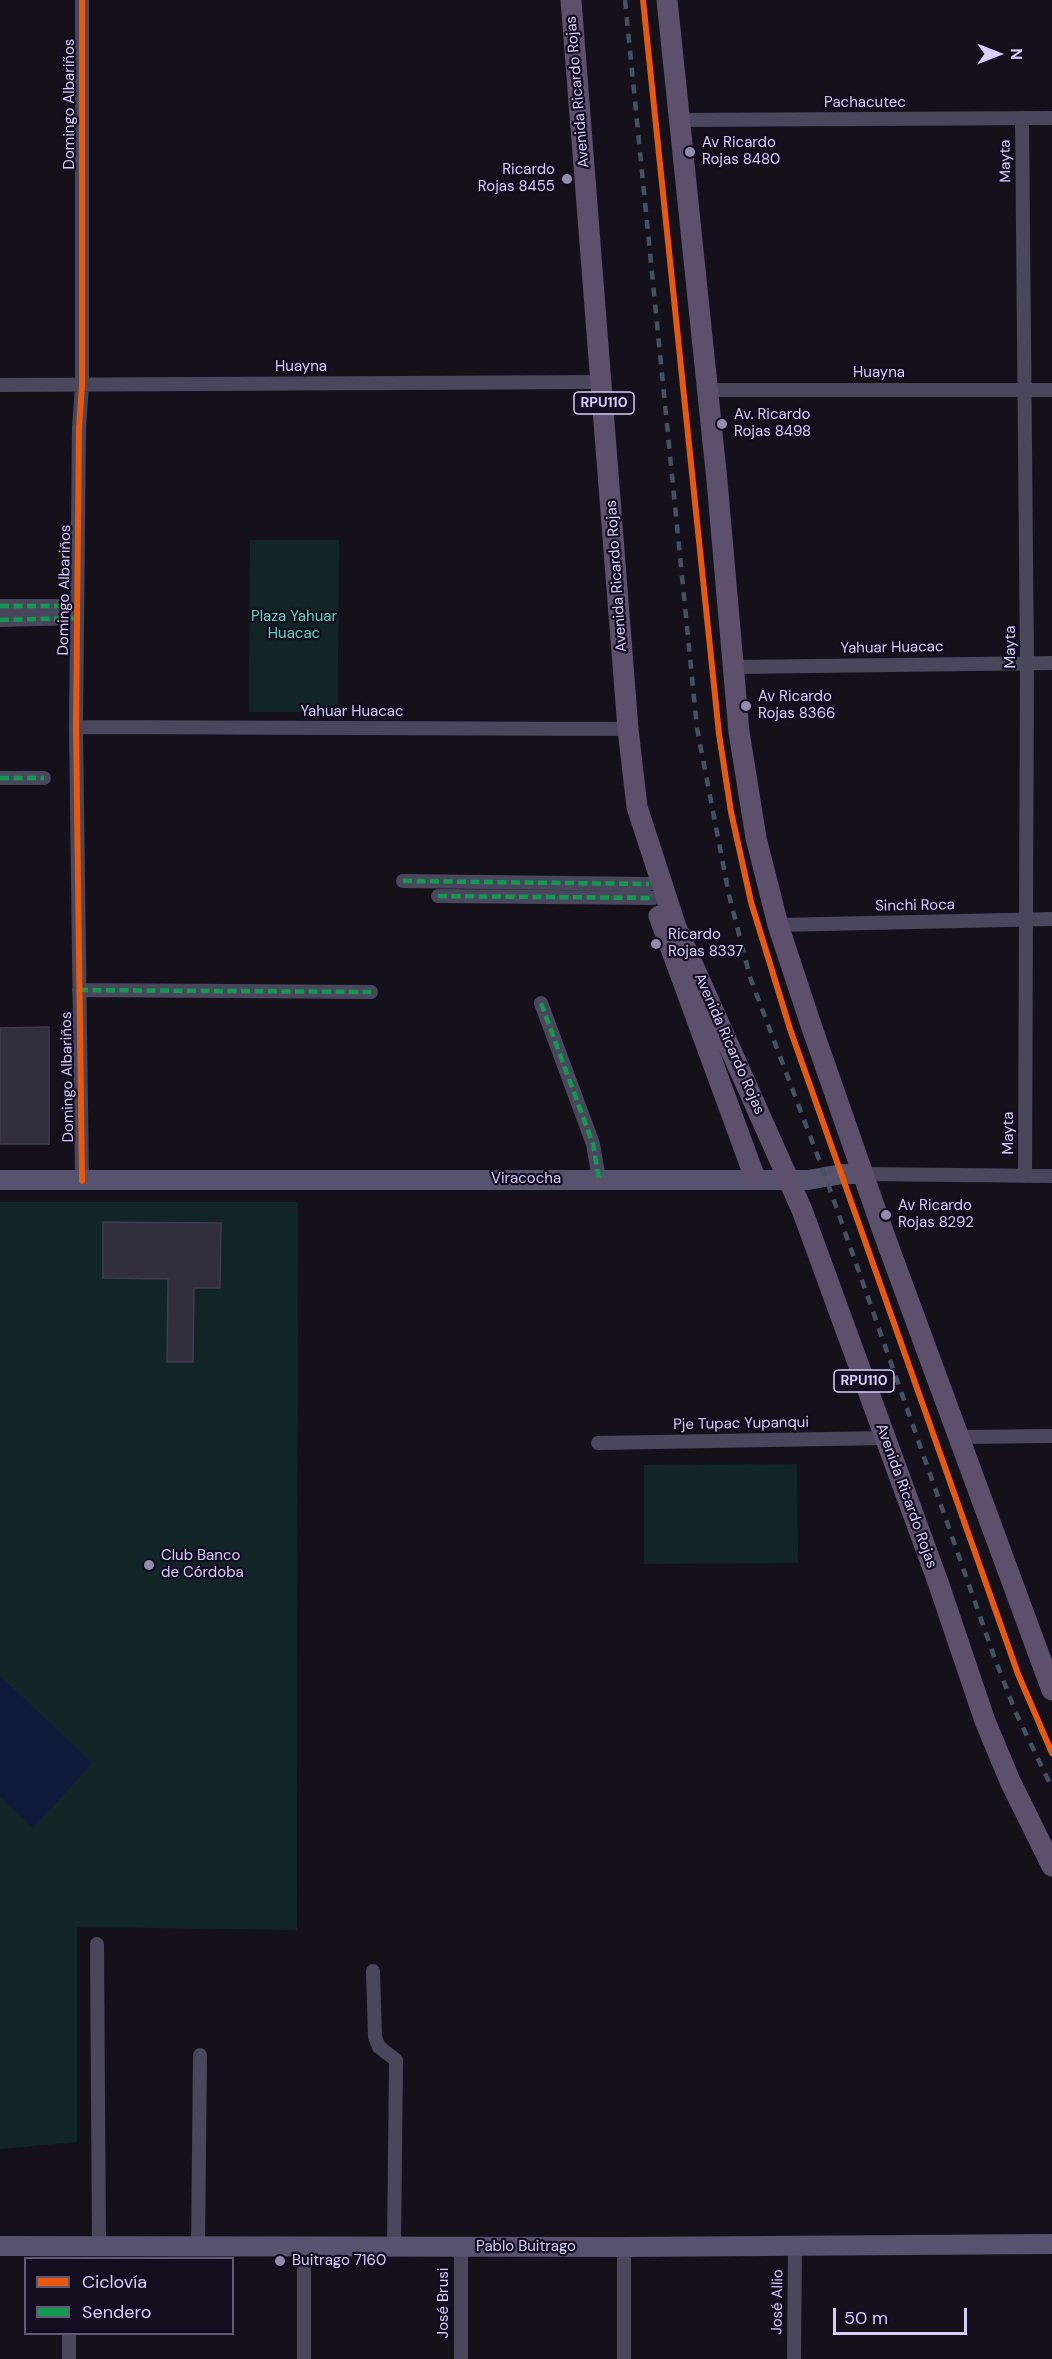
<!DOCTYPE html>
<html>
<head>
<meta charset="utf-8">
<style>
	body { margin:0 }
	#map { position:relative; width:1052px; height:2359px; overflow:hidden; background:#14111b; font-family:"DM Sans",sans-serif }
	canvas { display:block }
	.legend { position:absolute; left:24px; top:2257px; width:210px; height:78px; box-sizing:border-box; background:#120d1f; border:2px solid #605a77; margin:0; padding:8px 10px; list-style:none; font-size:18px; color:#d6cefc }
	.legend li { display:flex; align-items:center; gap:12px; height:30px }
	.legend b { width:30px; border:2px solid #605a77 }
	.north { position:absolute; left:968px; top:24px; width:60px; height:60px; -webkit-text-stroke:4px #120d1f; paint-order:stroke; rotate:90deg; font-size:16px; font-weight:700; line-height:24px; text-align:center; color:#d6cefc }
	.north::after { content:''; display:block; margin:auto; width:21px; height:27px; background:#d6cefc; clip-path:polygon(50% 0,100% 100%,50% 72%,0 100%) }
	.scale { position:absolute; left:833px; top:2308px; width:134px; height:27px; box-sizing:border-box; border:3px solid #d6cefc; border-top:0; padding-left:8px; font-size:18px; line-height:21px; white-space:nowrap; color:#d6cefc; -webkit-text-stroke:4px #120d1f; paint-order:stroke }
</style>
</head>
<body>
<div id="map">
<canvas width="1052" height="2359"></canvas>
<ul class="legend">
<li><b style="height:8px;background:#e8590c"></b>Ciclovía</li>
<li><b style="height:8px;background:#139951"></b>Sendero</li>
</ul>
<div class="north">N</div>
<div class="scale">50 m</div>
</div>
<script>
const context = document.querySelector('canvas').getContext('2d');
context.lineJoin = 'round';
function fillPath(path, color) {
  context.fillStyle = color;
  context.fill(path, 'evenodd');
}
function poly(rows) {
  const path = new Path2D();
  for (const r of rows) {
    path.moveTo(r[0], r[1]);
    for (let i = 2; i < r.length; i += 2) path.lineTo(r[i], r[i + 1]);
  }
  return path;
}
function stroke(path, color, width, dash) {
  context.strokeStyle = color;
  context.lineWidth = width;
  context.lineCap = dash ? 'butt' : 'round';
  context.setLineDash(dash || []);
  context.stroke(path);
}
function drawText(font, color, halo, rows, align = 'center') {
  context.font = font + ' "DM Sans",sans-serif';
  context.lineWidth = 4.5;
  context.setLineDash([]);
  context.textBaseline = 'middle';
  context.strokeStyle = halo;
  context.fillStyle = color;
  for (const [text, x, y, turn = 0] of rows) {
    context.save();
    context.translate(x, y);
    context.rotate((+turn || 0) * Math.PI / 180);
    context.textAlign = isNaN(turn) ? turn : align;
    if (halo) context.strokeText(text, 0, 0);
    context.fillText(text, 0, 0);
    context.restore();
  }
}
fillPath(poly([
	[250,540,339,540,338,712,249,712],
	[0,1202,298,1202,297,1930,77,1927,77,2142,0,2149],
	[797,1464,798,1563,644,1564,644,1465]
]), '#112426');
fillPath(poly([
	[0,1676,92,1763,33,1828,0,1797]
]), '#0e1b3b');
const building = poly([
	[49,1027,49,1144,0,1144,0,1028,49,1027],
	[103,1222,221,1223,220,1288,194,1288,193,1362,167,1362,168,1279,103,1278,103,1222]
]);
fillPath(building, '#322f3d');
stroke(building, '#413b4e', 1.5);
stroke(poly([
	[82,0,82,385,79,428,76,727,82,1181],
	[1022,118,1027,663,1025,1176],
	[678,120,1052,118],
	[0,385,602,382],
	[707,390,1052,390],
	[0,606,76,606],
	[0,620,76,618],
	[733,667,1052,663],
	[76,727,628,729],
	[0,778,44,778],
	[403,881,649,884],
	[438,896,653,898],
	[778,925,1052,919],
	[79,990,371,992],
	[541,1003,593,1144,599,1179],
	[863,1174,1052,1176],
	[959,1437,1052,1436],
	[598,1443,885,1438],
	[97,1944,99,2245],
	[373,1971,375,2037,379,2047,396,2060,394,2247],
	[198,2247,200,2055],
	[624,2247,624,2359],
	[304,2248,304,2359],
	[69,2359,69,2334],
	[461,2359,461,2247],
	[794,2359,795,2246]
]), '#49475b', 14);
stroke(poly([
	[0,1180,808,1180,842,1174,863,1174],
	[0,2246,624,2247,1052,2244]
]), '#56536e', 20);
stroke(poly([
	[571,0,628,729,637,807,676,927,802,1210,938,1582,985,1721,1010,1781,1052,1866],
	[667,0,717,481,739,732,756,838,778,925,811,1025,885,1237,1052,1690],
	[659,916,755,1178]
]), '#5d506d', 21);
stroke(poly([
	[625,0,697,728,729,895,750,977,826,1178,995,1659,1016,1713,1052,1788]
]), '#425263', 4.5, [9, 8]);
stroke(poly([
	[0,606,76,606],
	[0,620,76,618],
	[0,778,44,778],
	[403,881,649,884],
	[438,896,653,898],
	[79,990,371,992],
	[541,1003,593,1144,599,1179]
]), '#139951', 4.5, [9, 4.5]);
stroke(poly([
	[82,0,82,385,79,428,76,727,82,1181],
	[643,0,719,734,731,812,751,902,790,1029,1018,1674,1052,1753]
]), '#e8590c', 6);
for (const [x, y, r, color] of [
	[690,152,6,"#928cad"],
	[567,179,6,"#928cad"],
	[722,424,6,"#928cad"],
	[746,706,6,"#928cad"],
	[656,944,6,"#928cad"],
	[886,1215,6,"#928cad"],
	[149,1565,6,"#928cad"],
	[280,2261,6,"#928cad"]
]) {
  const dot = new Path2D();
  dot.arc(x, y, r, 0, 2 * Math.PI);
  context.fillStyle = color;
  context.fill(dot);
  stroke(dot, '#120d1f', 2);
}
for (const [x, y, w] of [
	[604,403,60],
	[864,1381,60]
]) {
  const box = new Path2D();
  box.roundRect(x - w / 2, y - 11, w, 22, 4.5);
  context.fillStyle = '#120d1f';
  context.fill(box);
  stroke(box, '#d6cefc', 1.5);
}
drawText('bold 14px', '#d6cefc', null, [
	["RPU110",604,403],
	["RPU110",864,1381]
]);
drawText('15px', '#d6cefc', '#120d1f', [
	["Avenida Ricardo Rojas",578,92,-95],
	["Pachacutec",865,103],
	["Domingo Albariños",70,104,-90],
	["Mayta",1006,161,-91],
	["Huayna",301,367],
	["Huayna",879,373],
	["Avenida Ricardo Rojas",617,576,-94],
	["Domingo Albariños",65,590,-89],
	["Mayta",1011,647,-90],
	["Yahuar Huacac",892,648,-1],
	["Yahuar Huacac",352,712],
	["Sinchi Roca",915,906,-1],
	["Avenida Ricardo Rojas",729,1044,66],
	["Domingo Albariños",68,1077,-91],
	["Mayta",1009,1133,-90],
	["Viracocha",526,1179],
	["Pje Tupac Yupanqui",741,1424,-1],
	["Avenida Ricardo Rojas",906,1496,70],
	["Pablo Buitrago",526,2247],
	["José Allio",778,2302,-89],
	["José Brusi",444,2303,-90]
]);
drawText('15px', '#d6cefc', '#120d1f', [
	["Av Ricardo",702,143],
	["Rojas 8480",702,160],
	["Ricardo",555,170,"right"],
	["Rojas 8455",555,187,"right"],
	["Av. Ricardo",734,415],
	["Rojas 8498",734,432],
	["Av Ricardo",758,697],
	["Rojas 8366",758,714],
	["Ricardo",668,935],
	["Rojas 8337",668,952],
	["Av Ricardo",898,1206],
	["Rojas 8292",898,1223],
	["Club Banco",161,1556],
	["de Córdoba",161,1573],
	["Buitrago 7160",292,2261]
], 'left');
drawText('15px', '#5ed8c2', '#120d1f', [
	["Plaza Yahuar",294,617],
	["Huacac",294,634]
]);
</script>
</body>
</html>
